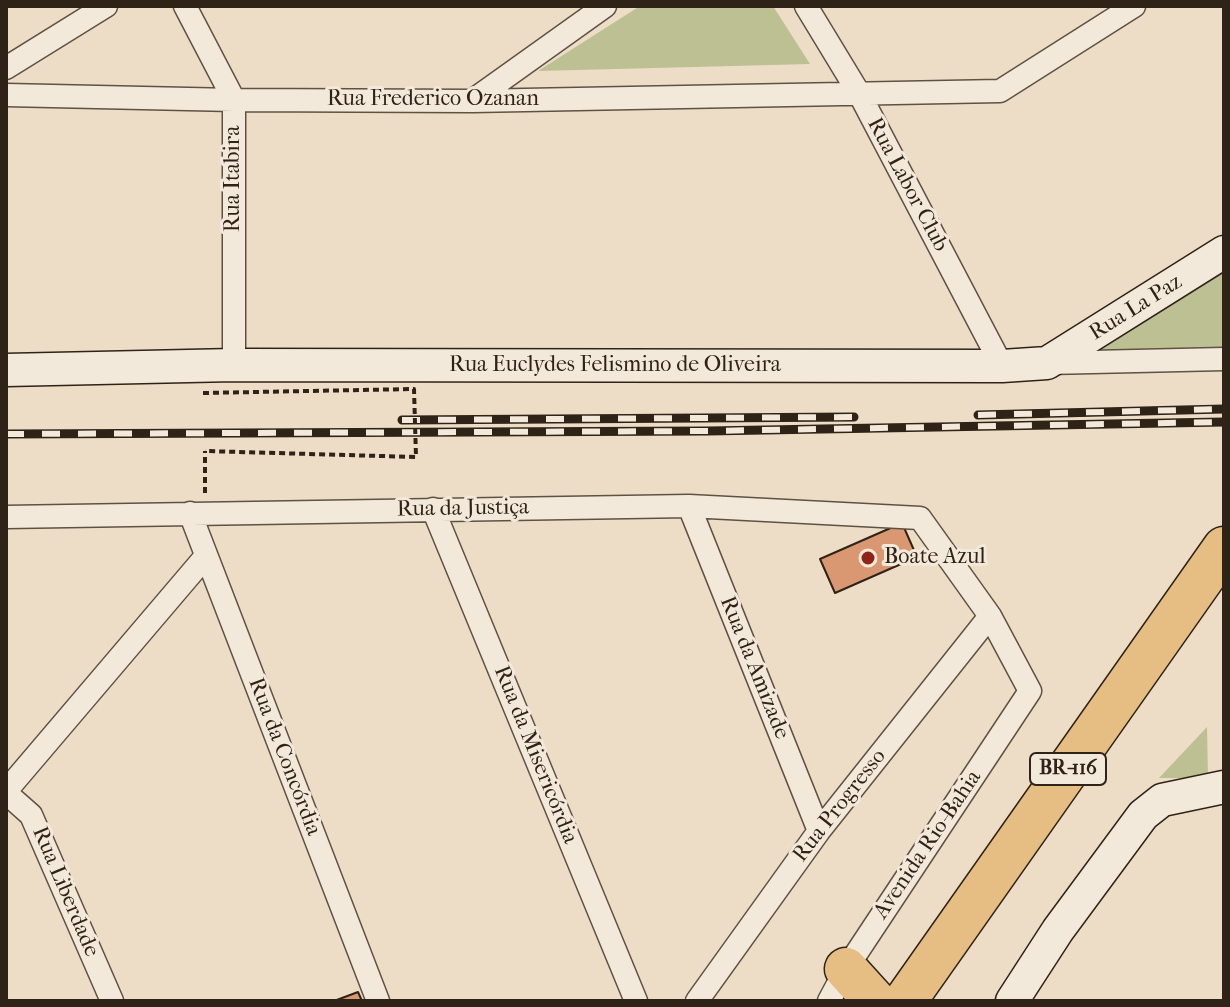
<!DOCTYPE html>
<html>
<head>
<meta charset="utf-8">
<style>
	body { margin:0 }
	#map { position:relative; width:1230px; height:1007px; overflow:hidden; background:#edddc6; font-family:"IM FELL French Canon",serif }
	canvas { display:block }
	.frame { position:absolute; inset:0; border:8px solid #2f2317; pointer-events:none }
</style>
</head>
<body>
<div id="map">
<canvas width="1230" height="1007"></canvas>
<div class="frame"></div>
</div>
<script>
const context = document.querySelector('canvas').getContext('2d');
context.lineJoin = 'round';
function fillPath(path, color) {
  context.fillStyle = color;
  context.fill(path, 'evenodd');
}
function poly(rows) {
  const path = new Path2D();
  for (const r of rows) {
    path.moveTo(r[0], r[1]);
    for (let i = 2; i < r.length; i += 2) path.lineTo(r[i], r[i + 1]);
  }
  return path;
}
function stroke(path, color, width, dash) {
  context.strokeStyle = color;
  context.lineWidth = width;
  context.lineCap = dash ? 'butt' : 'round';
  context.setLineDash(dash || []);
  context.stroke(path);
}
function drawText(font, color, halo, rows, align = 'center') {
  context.font = font + ' "IM FELL French Canon",serif';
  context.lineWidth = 6;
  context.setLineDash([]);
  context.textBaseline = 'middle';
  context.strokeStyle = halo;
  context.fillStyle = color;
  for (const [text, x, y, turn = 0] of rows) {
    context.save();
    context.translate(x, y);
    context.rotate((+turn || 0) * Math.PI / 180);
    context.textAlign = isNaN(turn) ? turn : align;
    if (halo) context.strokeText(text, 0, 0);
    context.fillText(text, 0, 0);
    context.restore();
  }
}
fillPath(poly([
	[640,6,773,6,810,64,538,71],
	[1224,265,1224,349,1080,353],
	[1207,727,1208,778,1159,778]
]), '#bdc092');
const building = poly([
	[902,523,917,557,835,593,820,559,902,523],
	[358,992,362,1001,334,1001,358,992]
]);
fillPath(building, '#da9872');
stroke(building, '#2f2317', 2);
const street = poly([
	[185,6,234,100,234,365],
	[806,6,860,95,1002,366],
	[6,68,106,6],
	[6,95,234,100,472,101,1000,91,1134,6],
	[472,101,605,6],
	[1048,363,1224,359],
	[689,506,819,831],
	[433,509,636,1001],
	[190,513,378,1001],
	[6,517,689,506,920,518,990,616,1030,691,846,969,829,1001],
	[6,791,206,556],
	[6,793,31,815,112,1001],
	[697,1001,819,831,990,616]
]);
const secondary = poly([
	[6,370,234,365,1002,366,1047,363,1224,252],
	[1012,1001,1058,930,1143,815,1162,800,1224,787]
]);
const highway = poly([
	[846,969,875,1001],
	[905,1001,1224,548]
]);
stroke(street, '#5e5243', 25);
stroke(secondary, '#2f2317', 35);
stroke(highway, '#2f2317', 45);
stroke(poly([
	[205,493,205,451]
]), '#2f2317', 4, [6, 4]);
stroke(street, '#f3e9da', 22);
stroke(secondary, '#f3e9da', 32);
stroke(highway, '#e6be83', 42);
const rail = poly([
	[978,415,1224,409],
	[402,420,854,417],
	[6,434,708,431,1224,422]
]);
stroke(rail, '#2f2317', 9);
stroke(rail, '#f3e9da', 6, [18]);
stroke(poly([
	[203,393,414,389,416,457,205,451]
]), '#2f2317', 4, [6, 4]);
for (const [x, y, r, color] of [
	[868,558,8,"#8f2418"]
]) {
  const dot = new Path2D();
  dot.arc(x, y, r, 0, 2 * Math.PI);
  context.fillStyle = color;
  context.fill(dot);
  stroke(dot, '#f3e9da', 3);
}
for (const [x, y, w] of [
	[1068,769,76]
]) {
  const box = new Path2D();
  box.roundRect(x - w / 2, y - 16, w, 32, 6);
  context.fillStyle = '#f3e9da';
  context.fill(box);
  stroke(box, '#2f2317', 2);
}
drawText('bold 20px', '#2f2317', null, [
	["BR-116",1068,769]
]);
drawText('22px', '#2f2317', '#f3e9da', [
	["Rua Frederico Ozanan",433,100],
	["Rua Itabira",234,179,-90],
	["Rua Labor Club",907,185,62],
	["Rua La Paz",1136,308,-32],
	["Rua Euclydes Felismino de Oliveira",615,366],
	["Rua da Justiça",463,509,-1],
	["Rua da Amizade",754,668,68],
	["Rua da Misericórdia",535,755,68],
	["Rua da Concórdia",284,757,69],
	["Rua Progresso",840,806,-52],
	["Avenida Rio-Bahia",928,845,-56],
	["Rua Liberdade",65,892,67]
]);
drawText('22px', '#2f2317', '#f3e9da', [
	["Boate Azul",884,558]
], 'left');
</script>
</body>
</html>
